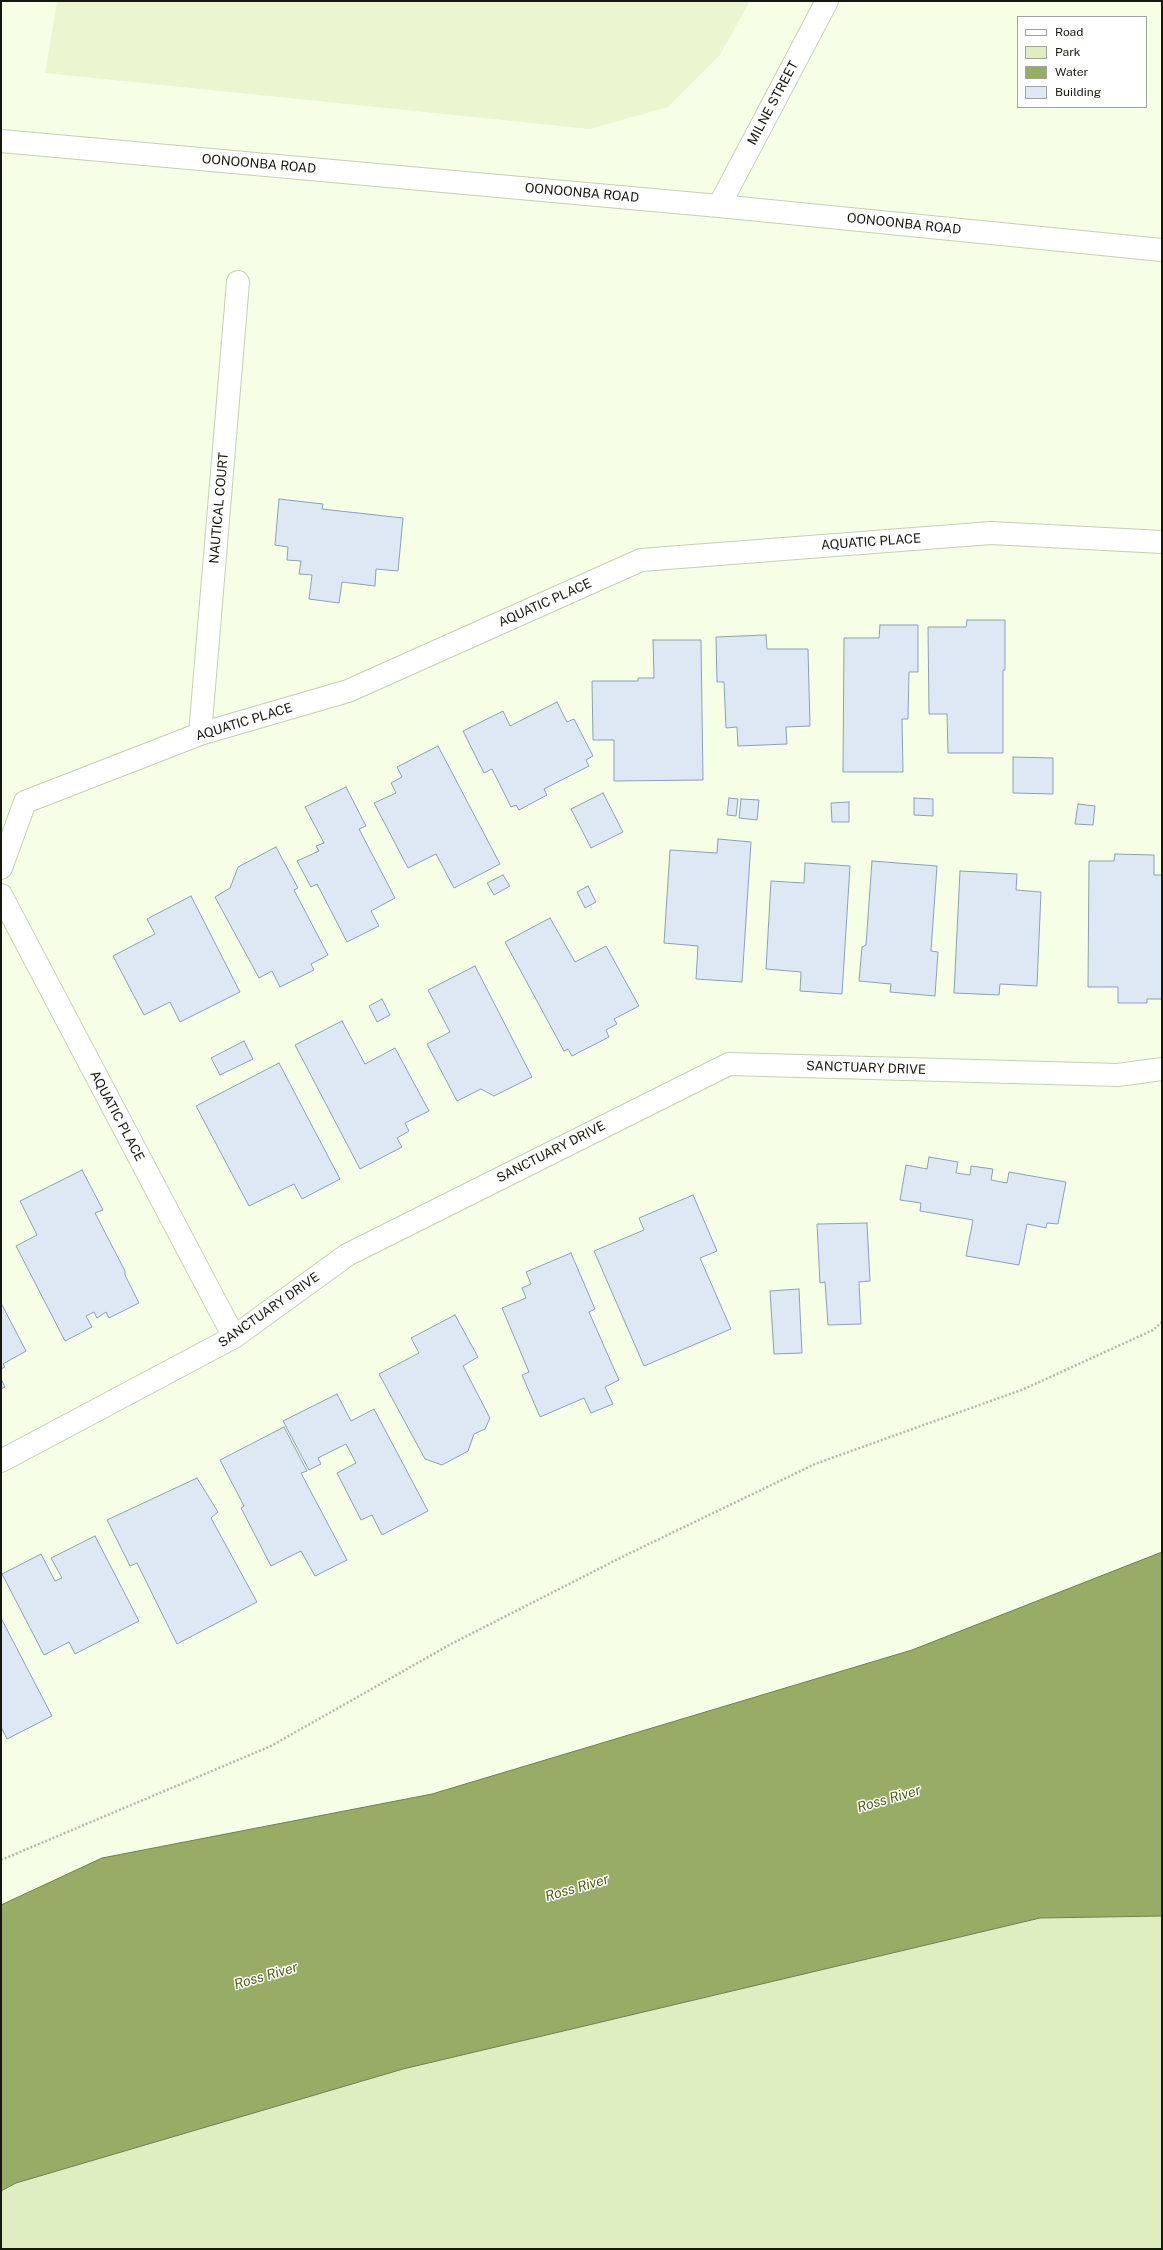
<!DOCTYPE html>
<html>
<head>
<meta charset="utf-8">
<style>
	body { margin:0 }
	#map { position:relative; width:1163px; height:2250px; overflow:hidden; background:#f6ffe6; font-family:"Public Sans",sans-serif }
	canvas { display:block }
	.frame { position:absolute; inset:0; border:2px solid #15180e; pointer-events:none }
	.legend { position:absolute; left:1017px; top:16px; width:130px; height:92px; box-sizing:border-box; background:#fff; border:1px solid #a1a39f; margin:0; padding:5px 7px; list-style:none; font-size:12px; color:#15180e }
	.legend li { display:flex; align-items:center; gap:8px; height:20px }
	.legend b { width:20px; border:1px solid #a1a39f }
</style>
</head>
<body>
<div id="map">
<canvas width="1163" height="2250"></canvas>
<div class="frame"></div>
<ul class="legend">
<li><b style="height:5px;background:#fff"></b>Road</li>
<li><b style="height:11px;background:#deeec0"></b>Park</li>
<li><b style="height:11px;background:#97ac65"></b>Water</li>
<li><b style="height:11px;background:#dde8f4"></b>Building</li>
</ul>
</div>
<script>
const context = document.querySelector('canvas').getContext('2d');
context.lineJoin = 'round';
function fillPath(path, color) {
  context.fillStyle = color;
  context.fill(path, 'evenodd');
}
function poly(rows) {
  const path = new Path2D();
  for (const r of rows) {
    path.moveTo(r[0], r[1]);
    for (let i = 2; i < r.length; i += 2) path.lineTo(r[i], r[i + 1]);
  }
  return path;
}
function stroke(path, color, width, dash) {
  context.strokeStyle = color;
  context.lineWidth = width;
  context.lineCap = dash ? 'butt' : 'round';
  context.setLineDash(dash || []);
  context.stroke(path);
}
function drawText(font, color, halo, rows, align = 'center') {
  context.font = font + ' "Public Sans",sans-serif';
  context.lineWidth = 3;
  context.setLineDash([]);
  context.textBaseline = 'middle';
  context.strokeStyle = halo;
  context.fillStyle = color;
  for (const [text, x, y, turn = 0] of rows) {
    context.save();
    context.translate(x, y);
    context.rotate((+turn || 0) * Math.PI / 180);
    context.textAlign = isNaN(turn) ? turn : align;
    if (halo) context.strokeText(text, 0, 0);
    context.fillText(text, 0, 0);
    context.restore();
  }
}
fillPath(poly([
	[57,1,750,1,720,55,668,107,590,129,45,73]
]), '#e9f6d0');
fillPath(poly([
	[1162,1916,1162,2249,1,2249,1,2191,16,2183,403,2069,1040,1918]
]), '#deeec0');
const water = poly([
	[1162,1552,1162,1916,1040,1918,403,2069,16,2183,1,2191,1,1905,102,1858,432,1794,912,1650,1162,1552]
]);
fillPath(water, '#97ac65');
stroke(water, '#70804b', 1);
const building = poly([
	[279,499,323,504,322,509,403,518,398,571,376,569,375,586,342,582,339,603,309,599,312,575,299,574,301,561,287,560,288,547,275,545,279,499],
	[967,620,1005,620,1005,670,1003,670,1003,753,948,753,947,714,929,714,928,627,966,627,967,620],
	[880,625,918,625,918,672,909,672,908,719,902,719,903,772,843,772,844,638,879,638,880,625],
	[766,635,767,649,808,649,810,726,786,727,787,744,738,746,737,727,726,728,724,682,717,682,716,637,766,635],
	[653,640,701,640,703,780,614,781,614,740,593,740,592,681,638,681,638,678,654,678,653,640],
	[557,702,567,722,574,719,593,756,586,760,589,766,544,789,547,795,519,810,516,805,511,807,492,769,484,773,463,731,503,711,510,726,557,702],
	[438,746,500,864,454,888,436,854,408,868,374,803,396,793,391,783,402,777,397,767,438,746],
	[1013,757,1053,758,1053,794,1013,793,1013,757],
	[346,787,366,826,359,829,395,898,371,911,379,926,347,942,317,884,311,887,297,861,319,851,316,846,324,843,305,807,346,787],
	[603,793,623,832,591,848,571,809,603,793],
	[729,798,738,799,736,816,727,815,729,798],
	[914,798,933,799,933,816,914,815,914,798],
	[741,799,759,800,757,820,739,818,741,799],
	[849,802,849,822,832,822,831,803,849,802],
	[1078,804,1095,806,1093,825,1075,824,1078,804],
	[718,839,751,842,742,982,696,979,698,946,664,943,670,850,717,853,718,839],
	[276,847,298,888,294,890,328,955,311,964,314,970,280,987,272,971,259,978,215,897,230,888,238,867,276,847],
	[1115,854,1154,855,1154,875,1162,875,1162,999,1147,999,1147,1003,1118,1003,1118,987,1088,987,1089,861,1114,861,1115,854],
	[872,861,937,866,931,951,938,952,935,996,890,992,891,984,859,981,862,947,866,945,872,861],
	[805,863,850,866,842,994,800,991,801,972,766,969,771,881,804,883,805,863],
	[960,871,1017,874,1016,890,1041,892,1037,986,1000,984,999,995,954,993,960,871],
	[503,875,510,886,494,895,487,883,503,875],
	[588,886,596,902,585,908,577,892,588,886],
	[191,896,240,992,180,1022,170,1002,144,1015,113,956,155,934,147,919,191,896],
	[550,918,575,962,606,946,639,1006,614,1019,617,1024,606,1030,609,1037,572,1056,568,1049,564,1051,505,942,550,918],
	[475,966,532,1077,494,1096,481,1089,457,1101,427,1044,450,1032,428,990,475,966],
	[382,999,390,1015,377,1022,369,1006,382,999],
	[342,1021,365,1064,395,1048,429,1111,405,1123,409,1131,397,1138,402,1147,360,1169,295,1045,342,1021],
	[244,1041,253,1059,220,1075,211,1058,244,1041],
	[279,1063,340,1179,302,1199,294,1184,249,1206,196,1106,279,1063],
	[929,1157,958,1162,956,1173,970,1175,971,1166,993,1169,991,1180,1007,1183,1009,1172,1066,1182,1058,1224,1047,1223,1046,1228,1027,1224,1019,1265,966,1256,973,1220,920,1211,921,1203,900,1200,906,1165,927,1169,929,1157],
	[82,1170,103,1210,95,1213,125,1271,125,1275,139,1303,109,1318,106,1312,97,1318,94,1312,86,1316,92,1327,65,1341,16,1246,37,1235,20,1201,82,1170],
	[693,1195,717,1251,700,1258,731,1329,644,1366,594,1251,644,1230,639,1218,693,1195],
	[867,1223,870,1281,859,1282,861,1324,828,1325,825,1282,820,1283,817,1224,867,1223],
	[571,1253,595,1309,589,1312,619,1380,605,1387,613,1404,591,1413,584,1398,540,1417,522,1375,529,1372,502,1308,526,1298,522,1288,531,1284,526,1272,571,1253],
	[799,1289,802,1353,774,1354,770,1291,799,1289],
	[1,1303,26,1351,3,1364,5,1367,1,1369,1,1303],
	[455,1315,478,1357,463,1366,490,1418,485,1429,474,1434,468,1451,442,1465,425,1459,379,1374,419,1353,411,1338,455,1315],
	[1,1379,5,1387,1,1389,1,1379],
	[337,1394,351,1421,374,1409,428,1511,382,1535,372,1515,361,1520,337,1473,356,1463,346,1444,318,1458,321,1464,309,1470,283,1421,337,1394],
	[284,1427,307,1471,301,1473,347,1560,315,1576,301,1551,271,1566,241,1508,244,1506,220,1460,284,1427],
	[197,1478,218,1512,211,1518,257,1602,177,1644,137,1563,130,1566,107,1520,197,1478],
	[95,1536,139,1621,75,1654,69,1642,44,1655,2,1574,41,1554,55,1581,62,1578,51,1558,95,1536],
	[1,1618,52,1716,7,1739,1,1727,1,1618]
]);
fillPath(building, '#dde8f4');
stroke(building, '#8aa0b7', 1);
const street = poly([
	[1,141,719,206,1162,250],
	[719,206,827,1],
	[200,734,238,282],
	[1,868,25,802,200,734,348,691,641,560,991,533,1162,542],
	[1,895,234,1337],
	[1,1461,234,1337,347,1255,729,1064,1118,1075,1162,1069]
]);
stroke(street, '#c4cfb1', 24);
stroke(poly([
	[1,1860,271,1746,451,1644,626,1555,815,1464,1024,1389,1153,1330,1162,1322]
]), '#b2b9a4', 2.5, [2, 2]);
stroke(street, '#fff', 22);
drawText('13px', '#15180e', '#fff', [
	["MILNE STREET",773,103,-62],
	["OONOONBA ROAD",259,164,5],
	["OONOONBA ROAD",582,193,5],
	["OONOONBA ROAD",904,224,6],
	["NAUTICAL COURT",219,508,-85],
	["AQUATIC PLACE",871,542,-4],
	["AQUATIC PLACE",545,603,-24],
	["AQUATIC PLACE",244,722,-17],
	["SANCTUARY DRIVE",866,1068,2],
	["AQUATIC PLACE",117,1116,62],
	["SANCTUARY DRIVE",551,1152,-27],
	["SANCTUARY DRIVE",269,1310,-35]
]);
drawText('italic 14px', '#4b5e0e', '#fff', [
	["Ross River",889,1799,-16],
	["Ross River",577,1888,-16],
	["Ross River",266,1976,-16]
]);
</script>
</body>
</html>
